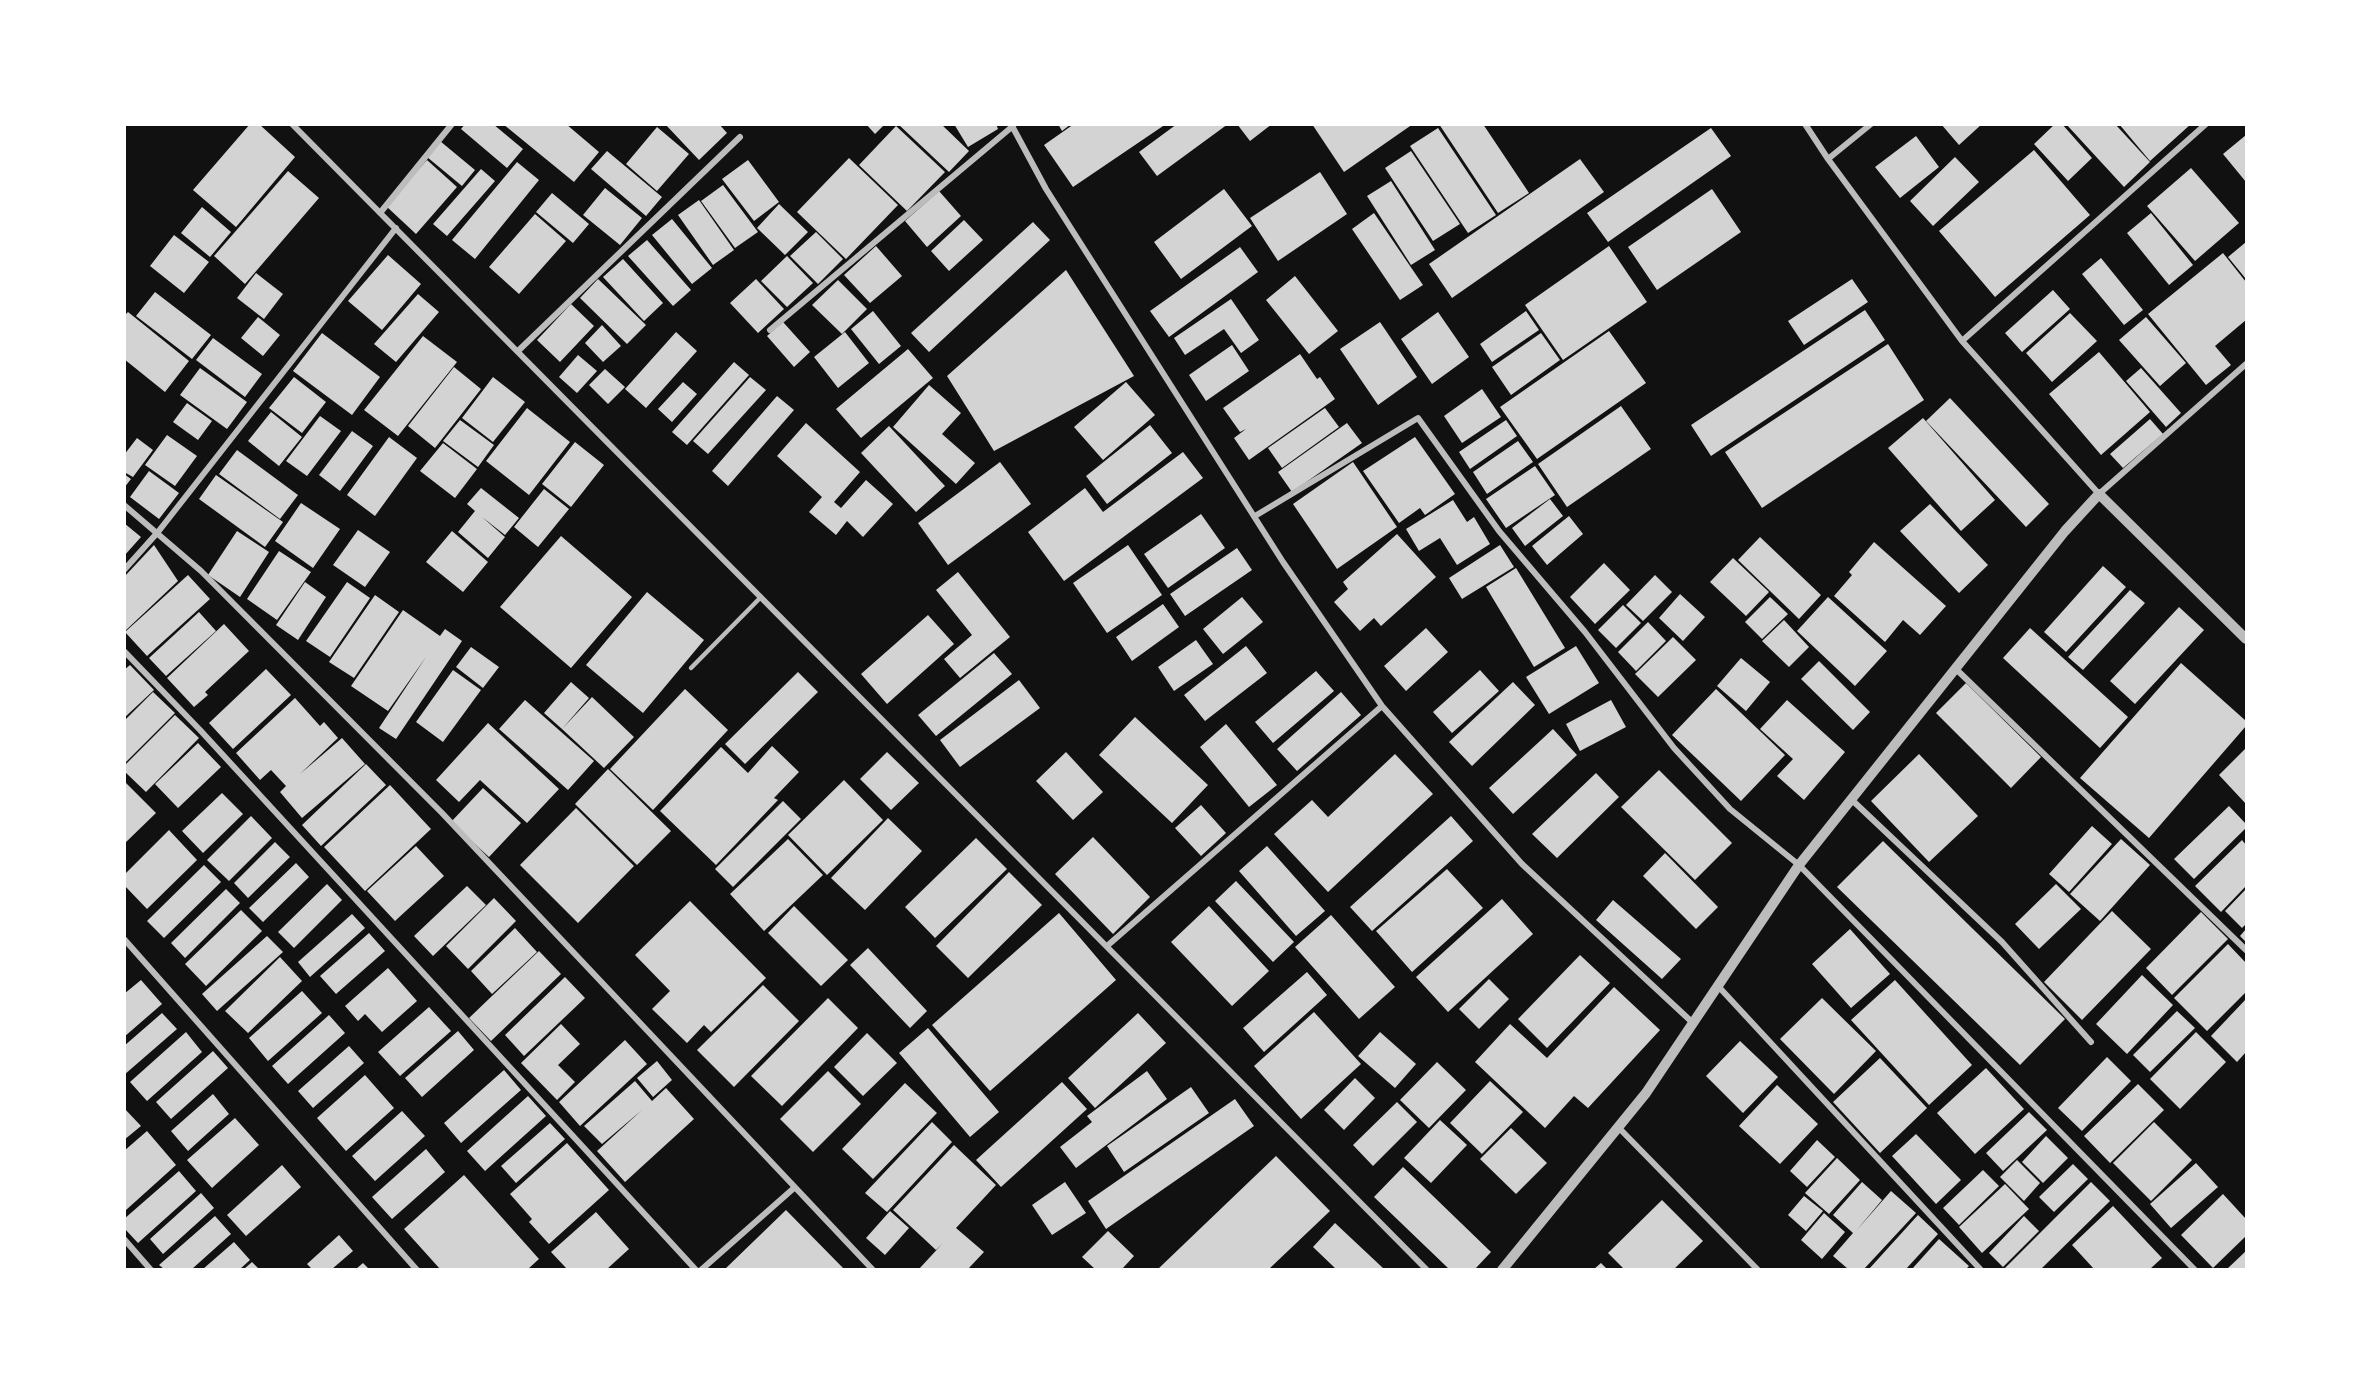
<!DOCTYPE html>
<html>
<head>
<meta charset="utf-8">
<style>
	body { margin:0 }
	#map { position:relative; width:2371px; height:1394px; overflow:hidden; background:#111; font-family:Cabin,sans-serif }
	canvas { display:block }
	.frame { position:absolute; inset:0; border:126px solid #fff; pointer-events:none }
</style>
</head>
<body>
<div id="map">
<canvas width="2371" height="1394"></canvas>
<div class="frame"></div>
</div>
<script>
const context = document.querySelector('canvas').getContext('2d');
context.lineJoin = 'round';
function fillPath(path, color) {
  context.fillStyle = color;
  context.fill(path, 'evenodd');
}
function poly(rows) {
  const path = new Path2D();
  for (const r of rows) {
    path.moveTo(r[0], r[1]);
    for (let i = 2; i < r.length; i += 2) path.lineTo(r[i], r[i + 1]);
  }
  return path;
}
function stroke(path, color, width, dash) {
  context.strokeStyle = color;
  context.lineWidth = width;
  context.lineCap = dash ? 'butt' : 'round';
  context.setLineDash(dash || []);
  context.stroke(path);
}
fillPath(poly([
	[250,124,259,124,295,157,236,227,193,190],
	[465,124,493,124,523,149,507,168,461,129],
	[503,124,566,124,599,152,574,182],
	[665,124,719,124,727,133,699,160],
	[866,124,885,124,875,134],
	[898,124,941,124,969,151,949,172],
	[954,124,996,124,998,129,968,147],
	[1058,124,1071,124,1062,131],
	[1074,124,1166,124,1073,187,1044,145],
	[1177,124,1228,124,1157,176,1139,152],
	[1237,124,1272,124,1250,141],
	[1312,124,1413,124,1344,172],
	[1439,124,1483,124,1529,193,1498,213],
	[1941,124,1982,124,1959,145],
	[2055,124,2062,124,2092,158,2068,181,2034,144],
	[2066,124,2115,124,2150,162,2124,187],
	[2119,124,2191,124,2150,161],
	[896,126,945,172,907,211,859,165],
	[657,127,689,154,657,191,626,164],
	[1438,128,1496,215,1468,233,1410,146],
	[1711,128,1731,156,1608,242,1587,213],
	[2246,135,2246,182,2223,154],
	[1916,136,1939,167,1900,198,1875,167],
	[440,141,475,170,462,186,427,157],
	[2034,150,2090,215,1995,297,1939,231],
	[607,151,662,197,646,216,591,169],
	[1411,151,1460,224,1433,241,1385,168],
	[1955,157,1979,182,1933,226,1910,201],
	[849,158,898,205,846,259,797,212],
	[1580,159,1604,192,1452,298,1429,264],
	[427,160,457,187,416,234,386,206],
	[748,160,779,202,754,221,722,179],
	[517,162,539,180,475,259,452,240],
	[2191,168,2239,223,2195,261,2147,206],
	[481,169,495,181,447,236,433,224],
	[288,171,319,198,245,284,214,256],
	[1320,172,1347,214,1278,261,1250,218],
	[1391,181,1435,250,1411,265,1367,196],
	[723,185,758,232,735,248,701,201],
	[605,188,642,218,620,245,583,215],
	[1224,189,1252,226,1181,279,1154,242],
	[1712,189,1741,232,1657,290,1628,247],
	[939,191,961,216,927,247,905,221],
	[552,193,589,224,573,243,536,212],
	[699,200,734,250,713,265,678,215],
	[779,204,808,232,785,255,757,228],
	[202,207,231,232,210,257,181,233],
	[1374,213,1423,285,1400,300,1352,229],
	[2151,213,2193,265,2169,285,2127,233],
	[535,214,566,241,519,294,489,267],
	[672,219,712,268,692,284,652,235],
	[964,220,983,240,949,271,931,251],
	[1033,222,1050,240,929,352,911,333],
	[816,232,843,259,818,284,790,256],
	[174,235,209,262,184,293,150,266],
	[647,240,691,290,673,306,628,256],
	[2246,242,2246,279,2228,257],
	[876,246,902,276,870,303,844,275],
	[1609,246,1647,302,1563,360,1525,305],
	[1240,247,1258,272,1169,337,1150,311],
	[2223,253,2246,282,2246,320,2215,346,2231,365,2206,385,2148,314],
	[388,255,421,284,382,330,348,301],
	[787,256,813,283,787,307,761,281],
	[2101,258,2143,310,2124,325,2082,274],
	[623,259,663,303,644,321,603,277],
	[1066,270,1134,376,994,451,947,376],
	[256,273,283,294,264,319,237,298],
	[1295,276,1338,331,1309,354,1266,300],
	[598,279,646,325,627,344,580,298],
	[756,279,784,309,758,333,730,303],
	[1852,279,1868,302,1804,345,1788,321],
	[838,280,867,309,842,334,812,305],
	[2053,290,2070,309,2022,352,2005,333],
	[155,292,211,335,192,359,136,316],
	[418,294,439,312,396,362,374,344],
	[1231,299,1259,340,1241,353,1224,329,1185,355,1174,338],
	[571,304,594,326,560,362,537,340],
	[1865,310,1885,340,1711,456,1691,425],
	[873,311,901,346,879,364,851,329],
	[1526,311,1539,330,1492,362,1480,344],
	[128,312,189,361,165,392,124,359,124,316],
	[1438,312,1469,357,1432,384,1401,339],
	[2070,313,2097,341,2052,382,2026,353],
	[258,317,280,335,263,356,241,338],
	[2146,317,2186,363,2160,386,2119,340],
	[783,322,810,352,794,367,767,336],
	[1380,322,1417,377,1378,405,1340,349],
	[602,325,621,346,603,362,585,343],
	[1609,331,1646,383,1537,459,1500,407],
	[676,332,697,351,646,408,625,389],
	[845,332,869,363,838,388,814,357],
	[322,333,380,377,352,415,293,371],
	[1541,333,1560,360,1511,395,1492,367],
	[423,336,457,362,398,436,364,410],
	[213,338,262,374,245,397,196,360],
	[1888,344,1924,400,1762,508,1725,452],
	[1232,345,1249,371,1206,401,1189,375],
	[908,349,933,378,861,438,836,409],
	[2099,352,2150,412,2101,455,2049,394],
	[1300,354,1317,379,1320,377,1335,399,1249,460,1234,438,1246,429,1240,432,1223,408],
	[578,355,597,371,577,393,559,377],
	[734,362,749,375,687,445,672,432],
	[454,367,481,389,435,448,408,426],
	[200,368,247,402,227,429,180,395],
	[2141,368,2181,413,2166,427,2126,381],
	[605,369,625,387,608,404,589,385],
	[294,377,326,402,302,433,269,408],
	[493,377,525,402,493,442,462,418],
	[750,377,766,390,708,454,693,441],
	[683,382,697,394,672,422,658,409],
	[1126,382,1155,415,1103,460,1074,427],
	[929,385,961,413,942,434,975,463,956,484,893,427],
	[1482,389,1501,417,1462,443,1444,416],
	[777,396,794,410,728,486,712,471],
	[1950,398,2049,504,2026,527,1926,421],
	[187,403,212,421,198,440,173,422],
	[1621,406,1651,449,1567,507,1538,464],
	[527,408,570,442,529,495,486,461],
	[1325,408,1339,427,1282,468,1268,448],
	[271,412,302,437,279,466,248,441],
	[320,416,341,431,307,476,286,461],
	[1923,418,1995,500,1961,531,1888,448],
	[2150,419,2163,434,2123,468,2110,454],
	[460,420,494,445,478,467,443,441],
	[1506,420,1517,436,1470,469,1459,452],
	[806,423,860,472,834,502,841,508,866,480,893,504,863,537,847,521,836,535,809,512,822,497,777,456],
	[1347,423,1362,443,1292,492,1278,472],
	[1150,425,1172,453,1107,504,1086,476],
	[889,426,945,486,916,512,861,453],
	[352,431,373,446,340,491,319,475],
	[167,435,197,456,175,486,145,465],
	[389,437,417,458,375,516,347,495],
	[1415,437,1455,494,1425,515,1420,508,1399,523,1363,471],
	[137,438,153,450,133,477,124,472,124,455],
	[1518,441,1533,462,1487,494,1473,472],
	[575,442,604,465,571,507,542,484],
	[443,443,477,469,455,498,420,471],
	[237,450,298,495,280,519,219,474],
	[1183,452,1203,478,1064,581,1028,532,1085,488,1103,512],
	[1000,462,1031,504,948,565,918,523],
	[1353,462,1397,527,1337,569,1293,504],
	[1535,466,1555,495,1506,528,1486,499],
	[149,471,179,493,159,519,130,497],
	[124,474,131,479,124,488],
	[216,475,283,522,265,547,199,499],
	[481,488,519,518,505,535,482,517,505,537,488,558,458,532,475,511,467,504],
	[544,489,569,509,538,547,514,527],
	[1550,499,1563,516,1525,546,1512,528],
	[1453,500,1467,522,1474,517,1490,544,1457,565,1440,538,1419,551,1406,529],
	[301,503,340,529,313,568,275,541],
	[1930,504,1988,565,1959,593,1900,531],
	[1201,514,1225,548,1168,588,1144,554],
	[1569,516,1583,534,1547,565,1532,546],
	[124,523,141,537,124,556],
	[358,530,390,552,365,587,333,565],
	[237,531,269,552,240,597,208,575],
	[452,531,488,562,463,592,426,562],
	[1397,534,1436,577,1381,626,1374,618,1360,631,1334,602,1348,589,1343,582],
	[561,536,632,597,571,668,500,607],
	[1760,537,1821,595,1799,619,1738,560],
	[1874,542,1946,606,1920,635,1903,620,1885,642,1834,596,1852,575,1849,572],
	[154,545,178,581,124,632,124,577],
	[1128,545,1162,595,1107,633,1073,583],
	[1500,545,1514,567,1462,599,1449,578],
	[1237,548,1252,570,1185,616,1170,594],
	[279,551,311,572,277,620,247,599],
	[1733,558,1769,592,1746,616,1710,582],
	[1604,563,1630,590,1595,624,1570,597],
	[2103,566,2126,587,2066,652,2044,632],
	[1516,568,1565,648,1534,667,1486,587],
	[958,572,1010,637,960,678,944,659,972,635,936,590],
	[188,575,210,599,147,656,125,632],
	[1655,575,1672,592,1643,621,1626,605],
	[305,582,326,597,298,640,276,625],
	[347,582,370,598,330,657,306,641],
	[2130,590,2145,603,2083,670,2068,657],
	[647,592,704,640,643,713,586,665],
	[1680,594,1705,617,1683,641,1659,618],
	[375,595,399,612,354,678,329,662],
	[1242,597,1263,622,1223,654,1203,629],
	[1770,597,1788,614,1762,639,1745,622],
	[1828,597,1887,651,1855,686,1797,631],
	[1163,604,1179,627,1132,661,1116,637],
	[1623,605,1641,623,1616,648,1598,630],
	[2179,607,2204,630,2135,704,2110,681],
	[403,610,440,636,445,629,462,641,396,739,379,728,426,657,388,711,351,686],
	[199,612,216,631,166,676,149,658],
	[928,615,954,644,887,704,861,674],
	[1784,620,1809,647,1789,667,1762,641],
	[1648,622,1666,641,1636,671,1618,652],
	[224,624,249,651,205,692,208,695,194,707,167,678],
	[1426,628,1448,652,1406,691,1384,666],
	[2030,628,2128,717,2100,748,2003,658],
	[1673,637,1696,660,1658,697,1635,674],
	[1196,640,1213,664,1174,691,1158,667],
	[1246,646,1267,673,1205,721,1184,695],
	[1576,646,1599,683,1549,714,1526,677],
	[471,647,499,667,483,688,456,667],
	[994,653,1012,674,936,736,918,715],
	[1741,658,1770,682,1746,711,1717,686],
	[1819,661,1870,712,1853,730,1801,679],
	[2181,663,2246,721,2246,726,2149,838,2080,778],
	[130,665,154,690,124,718,124,670],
	[266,669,291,695,233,749,209,723],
	[453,670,481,690,443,742,416,722],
	[1480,670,1499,691,1452,733,1433,712],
	[1316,671,1334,691,1273,743,1255,722],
	[798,672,818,692,745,764,725,744],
	[1019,680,1040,708,960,767,940,740],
	[571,682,589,698,562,729,544,713],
	[1513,682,1535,705,1472,766,1449,742],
	[1966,683,2041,757,2011,788,1936,713],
	[685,689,728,730,653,810,610,769],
	[1716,689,1785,755,1741,801,1672,735],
	[153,692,175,713,124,764,124,721],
	[1341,692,1361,715,1297,771,1277,749],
	[592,697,634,737,604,768,562,729],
	[295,698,320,726,324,722,338,738,300,774,342,738,365,764,302,818,280,792,286,786,271,770,260,780,236,753],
	[525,700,594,761,568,790,499,729],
	[1611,700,1626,727,1580,751,1566,724],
	[1787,700,1845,752,1804,800,1777,776,1793,759,1760,729],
	[175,715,199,738,146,792,124,771,124,766],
	[1135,717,1208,785,1172,823,1099,755],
	[488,723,559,789,527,823,480,780,459,802,436,780],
	[1226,724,1277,785,1249,807,1200,747],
	[1553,729,1577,755,1513,814,1489,788],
	[198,743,221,767,178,808,155,784],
	[772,746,799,772,774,798,778,800,716,865,660,811,721,747,748,773],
	[2246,748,2246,804,2219,775],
	[887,752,919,783,891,810,860,779],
	[1066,752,1103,792,1073,820,1036,781],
	[1395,754,1433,794,1328,892,1274,834,1312,800,1328,817],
	[1919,754,1978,816,1929,862,1871,801],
	[366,764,386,785,321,846,302,825],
	[608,769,671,831,637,865,575,804],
	[1659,770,1732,843,1695,880,1621,807],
	[1596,773,1619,797,1557,858,1532,834],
	[844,780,883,820,827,875,788,835],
	[124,781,156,813,124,844],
	[390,785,431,829,365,891,324,847],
	[483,788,521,823,489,857,451,822],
	[222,793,243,814,203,853,182,831],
	[783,801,801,819,733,887,715,869],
	[1201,805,1226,833,1201,856,1175,828],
	[2229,806,2246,824,2246,828,2194,879,2174,859],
	[576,808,634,866,578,923,520,865],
	[251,816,272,838,229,881,207,860],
	[1451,816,1473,841,1372,931,1350,907],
	[888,818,922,851,865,910,831,878],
	[2092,826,2112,844,2069,892,2049,874],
	[169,830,197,860,147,909,124,885,124,875],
	[1093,837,1150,897,1113,934,1055,874],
	[976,838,1007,869,935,938,905,907],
	[788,839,823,875,764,931,730,894],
	[2121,839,2150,865,2100,921,2070,894],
	[2242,840,2246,845,2246,886,2221,912,2195,886],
	[1883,841,2065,1019,2020,1065,1837,887],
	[275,842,290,857,248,898,234,883],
	[416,846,444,876,395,921,367,891],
	[1267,846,1325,911,1296,936,1239,871],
	[1665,853,1718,907,1696,929,1643,876],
	[296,863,309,877,263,922,249,908],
	[204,865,221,882,164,938,147,921],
	[1447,869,1483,908,1412,972,1376,931],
	[1009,872,1042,905,968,978,936,946],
	[1236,881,1294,942,1273,962,1215,901],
	[327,884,342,900,294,948,278,932],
	[2056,884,2081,909,2039,949,2015,924],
	[467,886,486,905,433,956,414,936],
	[226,889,240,903,185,958,171,943],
	[2246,889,2246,924,2242,928,2225,911],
	[494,898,516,921,468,969,446,946],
	[1502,899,1533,934,1448,1012,1416,977],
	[1613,900,1681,959,1662,979,1596,920],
	[690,901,766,978,711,1032,704,1025,687,1043,652,1009,670,991,635,955],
	[794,906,848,960,821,986,768,933],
	[1209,906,1269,971,1232,1006,1171,942],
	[241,910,262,931,206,986,185,964],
	[2112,911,2151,949,2082,1020,2044,982],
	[2201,912,2228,939,2172,995,2146,968],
	[1059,913,1116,980,990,1091,932,1025],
	[352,914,365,928,310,977,298,962],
	[1331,915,1395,987,1359,1019,1295,947],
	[515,928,537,952,492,994,471,971],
	[1850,929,1890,974,1851,1008,1812,964],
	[2246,929,2246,942,2240,936],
	[369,933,385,951,336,994,320,976],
	[267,936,283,952,217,1011,202,994],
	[2228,944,2246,963,2246,992,2207,1031,2174,998],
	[868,948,927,1011,910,1028,850,965],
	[539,951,561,974,491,1041,469,1018],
	[1580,955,1610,983,1547,1048,1518,1019],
	[280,957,302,981,248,1033,225,1011],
	[388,968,417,1001,382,1032,365,1014,358,1021,345,1006],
	[1307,972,1327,995,1264,1052,1243,1028],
	[2142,975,2173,1005,2127,1054,2096,1024],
	[565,977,585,998,524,1056,505,1035],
	[1489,979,1509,999,1479,1029,1459,1009],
	[141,980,162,1004,124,1037,124,994],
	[1895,980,1972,1065,1929,1105,1851,1020],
	[763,985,799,1021,734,1087,697,1050],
	[1614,987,1660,1030,1588,1108,1574,1096,1545,1128,1475,1062,1510,1024,1547,1058],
	[302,991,322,1013,268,1061,249,1038],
	[828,998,858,1028,782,1106,751,1076],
	[1822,998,1876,1051,1834,1094,1780,1039],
	[2246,999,2246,1052,2237,1062,2211,1036],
	[429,1007,451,1031,400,1076,378,1052],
	[2177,1011,2195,1028,2150,1072,2133,1055],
	[1314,1012,1361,1064,1301,1119,1254,1066],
	[162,1013,177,1029,124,1075,124,1046],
	[1138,1013,1166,1043,1095,1108,1068,1078],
	[329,1015,345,1033,288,1084,272,1066],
	[561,1024,580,1044,558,1065,575,1082,557,1100,521,1063],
	[928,1028,999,1112,970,1137,899,1053],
	[458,1031,474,1050,422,1097,405,1078],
	[186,1032,202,1052,147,1101,130,1082],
	[1380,1032,1416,1064,1395,1088,1358,1056],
	[2196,1032,2226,1062,2180,1109,2150,1079],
	[867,1033,897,1063,863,1096,834,1067],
	[625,1040,647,1064,580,1126,559,1102],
	[1740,1041,1778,1077,1743,1113,1706,1076],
	[349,1046,364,1063,313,1108,298,1091],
	[213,1051,228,1068,171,1119,156,1102],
	[2107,1057,2131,1081,2082,1131,2058,1108],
	[1880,1058,1927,1108,1880,1153,1833,1102],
	[657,1061,672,1080,653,1097,637,1078],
	[1437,1062,1466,1090,1429,1128,1400,1100],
	[1986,1068,2024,1109,1975,1154,1937,1113],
	[504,1070,521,1090,461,1143,444,1123],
	[828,1071,861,1104,813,1152,780,1119],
	[1147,1071,1167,1099,1076,1168,1060,1147,1092,1122,1087,1116],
	[365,1075,394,1108,346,1151,317,1118],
	[1355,1078,1375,1098,1344,1130,1324,1110],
	[635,1081,652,1101,666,1088,694,1119,625,1182,597,1151,642,1110,602,1144,584,1126],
	[1490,1081,1523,1112,1482,1154,1450,1123],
	[1062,1082,1087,1109,1001,1187,976,1160],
	[905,1083,937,1113,873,1179,842,1149],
	[2138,1084,2164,1110,2110,1163,2084,1136],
	[1777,1085,1818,1124,1780,1164,1739,1126],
	[1191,1087,1209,1113,1124,1172,1107,1146],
	[213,1094,229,1114,188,1151,171,1131],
	[528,1096,546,1116,485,1171,467,1151],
	[1235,1099,1254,1126,1106,1229,1088,1201],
	[1397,1102,1417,1122,1373,1166,1353,1145],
	[124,1108,141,1126,124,1140],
	[402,1111,425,1136,375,1181,352,1156],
	[2029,1112,2047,1130,2003,1171,1986,1153],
	[235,1118,259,1145,212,1188,187,1160],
	[1440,1120,1467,1145,1431,1183,1404,1158],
	[932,1122,952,1142,887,1212,865,1193],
	[2154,1122,2192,1160,2151,1201,2113,1163],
	[550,1123,565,1139,516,1183,501,1166],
	[1511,1128,1547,1163,1516,1194,1480,1159],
	[147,1131,176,1165,126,1210,124,1151],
	[1916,1134,1961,1180,1936,1204,1892,1156],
	[2046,1136,2068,1158,2043,1183,2022,1162],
	[1817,1140,1835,1157,1807,1187,1790,1171],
	[567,1143,609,1190,549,1244,529,1222,532,1219,510,1194],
	[954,1145,996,1185,956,1228,984,1252,968,1269,919,1269,943,1243,936,1250,893,1210],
	[426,1149,445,1172,392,1219,372,1197],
	[1276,1156,1330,1211,1269,1269,1158,1269],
	[1837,1158,1860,1180,1829,1214,1805,1193],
	[2017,1160,2040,1183,2024,1201,2000,1177],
	[2196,1163,2218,1187,2171,1228,2150,1204],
	[2073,1164,2088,1179,2054,1212,2039,1197],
	[282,1165,301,1187,246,1236,227,1215],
	[1403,1167,1491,1252,1475,1269,1449,1269,1374,1197],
	[1983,1170,1999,1186,1959,1225,1943,1208],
	[179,1171,196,1191,138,1243,124,1228,124,1219],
	[464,1175,539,1259,528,1269,440,1269,404,1229],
	[1065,1182,1086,1213,1052,1235,1032,1205],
	[1862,1182,1882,1200,1856,1231,1891,1191,1916,1213,1864,1269,1848,1269,1833,1256,1853,1233,1833,1215],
	[2091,1182,2110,1201,2041,1269,2007,1269,2005,1268],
	[2005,1184,2029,1209,1982,1253,1959,1227],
	[201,1193,214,1208,163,1254,150,1239],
	[2223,1194,2246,1219,2246,1236,2213,1268,2181,1235],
	[1804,1196,1823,1211,1806,1231,1788,1215],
	[1662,1200,1703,1241,1674,1269,1624,1269,1608,1253],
	[2113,1206,2162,1258,2150,1269,2094,1269,2072,1245],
	[786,1210,844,1269,725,1269],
	[890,1211,909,1228,885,1255,866,1238],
	[596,1212,629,1249,607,1269,567,1269,551,1252],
	[1824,1213,1845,1232,1822,1259,1801,1240],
	[1918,1215,1938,1234,1906,1269,1869,1269],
	[215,1216,231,1234,192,1269,164,1269,159,1265],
	[2024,1216,2039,1231,2003,1267,1989,1253],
	[1335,1223,1384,1269,1336,1269,1313,1247],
	[1108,1231,1134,1256,1122,1269,1095,1269,1082,1257],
	[339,1235,353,1251,332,1269,312,1269,307,1264],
	[1939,1239,1969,1266,1966,1269,1912,1269],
	[234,1242,250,1260,240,1269,203,1269],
	[2246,1251,2246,1269,2227,1269],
	[252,1262,259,1269,244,1269],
	[363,1263,369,1269,356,1269],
	[1601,1263,1607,1269,1594,1269]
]), '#d3d3d3');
stroke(poly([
	[691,668,761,597]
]), '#bcbcbc', 4.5);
stroke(poly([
	[292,124,1427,1270],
	[1011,124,1046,189,1283,562,1382,706,1522,864,1693,1023],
	[1805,124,1828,159,1962,341,2099,494,2246,364],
	[1828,159,1871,124],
	[380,213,452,124],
	[770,330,1013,126],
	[1962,341,2206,124],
	[518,351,740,137],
	[124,505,201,571,442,813,873,1270],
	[1255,516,1418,418,1499,531,1585,632,1674,748,1730,809,1799,865,2195,1270],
	[124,570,158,532,396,228],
	[124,651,200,730,696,1270],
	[1956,669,2246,950],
	[1852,800,2002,942,2091,1042],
	[124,939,417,1270],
	[1107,946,1382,706],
	[1718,986,1981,1270],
	[1619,1128,1758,1270],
	[124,1239,151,1270],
	[701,1270,794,1188]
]), '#bcbcbc', 6);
stroke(poly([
	[1502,1270,1646,1093,1799,865,2065,531,2099,494,2246,639]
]), '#bcbcbc', 10);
</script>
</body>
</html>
